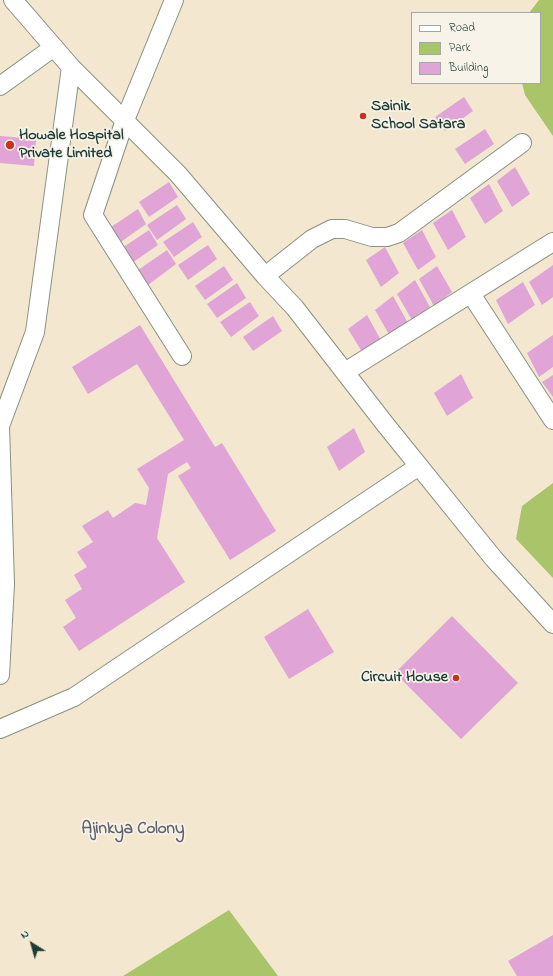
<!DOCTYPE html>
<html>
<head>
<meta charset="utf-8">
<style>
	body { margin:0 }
	#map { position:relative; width:553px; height:976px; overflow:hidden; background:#f3e7d0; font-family:"Indie Flower",sans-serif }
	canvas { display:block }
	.legend { position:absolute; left:411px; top:12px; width:130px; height:72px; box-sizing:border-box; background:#f7f3e8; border:1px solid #a1aaa0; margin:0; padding:5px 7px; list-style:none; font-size:12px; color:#1f3d34 }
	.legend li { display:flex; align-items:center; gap:8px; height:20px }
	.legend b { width:20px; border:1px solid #a1aaa0 }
	.north { position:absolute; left:12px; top:924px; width:40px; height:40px; -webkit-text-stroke:3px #f7f3e8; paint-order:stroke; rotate:323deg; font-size:11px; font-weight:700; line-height:16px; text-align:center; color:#1f3d34 }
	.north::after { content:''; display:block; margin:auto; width:14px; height:18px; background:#1f3d34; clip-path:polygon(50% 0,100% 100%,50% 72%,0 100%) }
</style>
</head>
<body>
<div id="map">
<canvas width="553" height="976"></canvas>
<ul class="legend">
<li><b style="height:5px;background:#fff"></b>Road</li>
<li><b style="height:11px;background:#aac46a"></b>Park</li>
<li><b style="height:11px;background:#e0a4d7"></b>Building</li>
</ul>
<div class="north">N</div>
</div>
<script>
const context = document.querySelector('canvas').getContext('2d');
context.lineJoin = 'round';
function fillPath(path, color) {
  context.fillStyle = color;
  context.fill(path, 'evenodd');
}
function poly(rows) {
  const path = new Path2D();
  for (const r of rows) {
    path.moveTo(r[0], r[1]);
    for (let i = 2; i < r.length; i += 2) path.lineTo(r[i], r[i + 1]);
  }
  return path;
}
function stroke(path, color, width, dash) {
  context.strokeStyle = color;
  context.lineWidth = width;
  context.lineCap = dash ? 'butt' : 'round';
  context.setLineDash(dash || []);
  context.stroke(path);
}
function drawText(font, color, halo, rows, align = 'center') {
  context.font = font + ' "Indie Flower",sans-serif';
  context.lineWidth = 3.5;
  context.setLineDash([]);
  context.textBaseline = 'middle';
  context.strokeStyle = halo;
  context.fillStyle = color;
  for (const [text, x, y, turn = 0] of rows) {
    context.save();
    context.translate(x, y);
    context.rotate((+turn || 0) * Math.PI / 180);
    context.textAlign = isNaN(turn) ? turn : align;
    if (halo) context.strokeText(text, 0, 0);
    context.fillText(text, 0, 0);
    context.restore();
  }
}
fillPath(poly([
	[539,0,553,0,553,136,525,95,522,83,540,83,540,13,529,13],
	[553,483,553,578,516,539,522,506],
	[229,910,278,976,123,976]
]), '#aac46a');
fillPath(poly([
	[464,97,473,111,445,131,435,117],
	[485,129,494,144,465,164,455,149],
	[0,136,36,139,34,166,0,163],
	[515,167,530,194,512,207,497,181],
	[169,182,178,197,149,217,139,202],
	[489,184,503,211,485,224,470,198],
	[177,205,186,219,157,240,147,225],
	[138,209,146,224,118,244,108,229],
	[452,210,466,237,448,250,433,223],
	[193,222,202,237,174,257,163,242],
	[149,230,158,245,129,265,119,250],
	[422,230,436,257,418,270,403,243],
	[208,245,217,259,188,280,178,265],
	[385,247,399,273,381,287,366,260],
	[167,250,176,264,148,285,138,270],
	[553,265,553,297,542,305,529,282],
	[224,266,233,280,205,300,195,286],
	[437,266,452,292,434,306,419,279],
	[415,280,430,307,412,320,397,294],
	[523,282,535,305,508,324,496,300],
	[237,283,246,298,217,318,207,304],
	[393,296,408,323,390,336,375,310],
	[250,302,259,316,231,337,220,322],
	[367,315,382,342,364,355,348,329],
	[273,316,282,331,253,351,243,337],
	[140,325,215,447,222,443,276,531,230,560,178,476,191,468,187,462,168,474,157,538,185,582,79,651,63,627,76,618,65,600,82,589,74,575,87,567,77,552,93,542,82,526,108,510,113,518,135,503,146,505,149,488,137,469,184,440,137,364,88,394,72,367],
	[553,335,553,367,539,377,527,353],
	[461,374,473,398,447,416,434,393],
	[553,375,553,397,542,382],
	[354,428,365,452,339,471,327,447],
	[308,609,334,652,289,679,264,637],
	[452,616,518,683,461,739,395,673],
	[553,935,553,976,517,976,508,961]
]), '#e0a4d7');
const minor = poly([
	[174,0,125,120,93,215,182,356],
	[71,67,178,174,265,276,295,308,385,424,494,559,553,624],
	[0,86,54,47],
	[265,276,312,239,332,229,345,229,372,237,387,237,399,233,522,143],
	[471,294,553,420],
	[345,372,553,242],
	[0,426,35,332,71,67,13,0],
	[0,675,5,584,0,426],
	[0,729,74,697,419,466]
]);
stroke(minor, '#899282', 20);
stroke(minor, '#fff', 18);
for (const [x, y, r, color] of [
	[363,116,4,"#c8321e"],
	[10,145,5,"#c8321e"],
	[456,678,4,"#c8321e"]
]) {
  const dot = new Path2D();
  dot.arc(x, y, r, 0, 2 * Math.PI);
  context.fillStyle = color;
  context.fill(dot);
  stroke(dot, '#f7f3e8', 1.5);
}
drawText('bold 16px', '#1f3d34', '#f7f3e8', [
	["Sainik",371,107],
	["School Satara",371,125],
	["Howale Hospital",19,136],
	["Private Limited",19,154],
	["Circuit House",448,678,"right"]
], 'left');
drawText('bold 17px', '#63616d', '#f7f3e8', [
	["Ajinkya Colony",133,830]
]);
</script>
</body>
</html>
